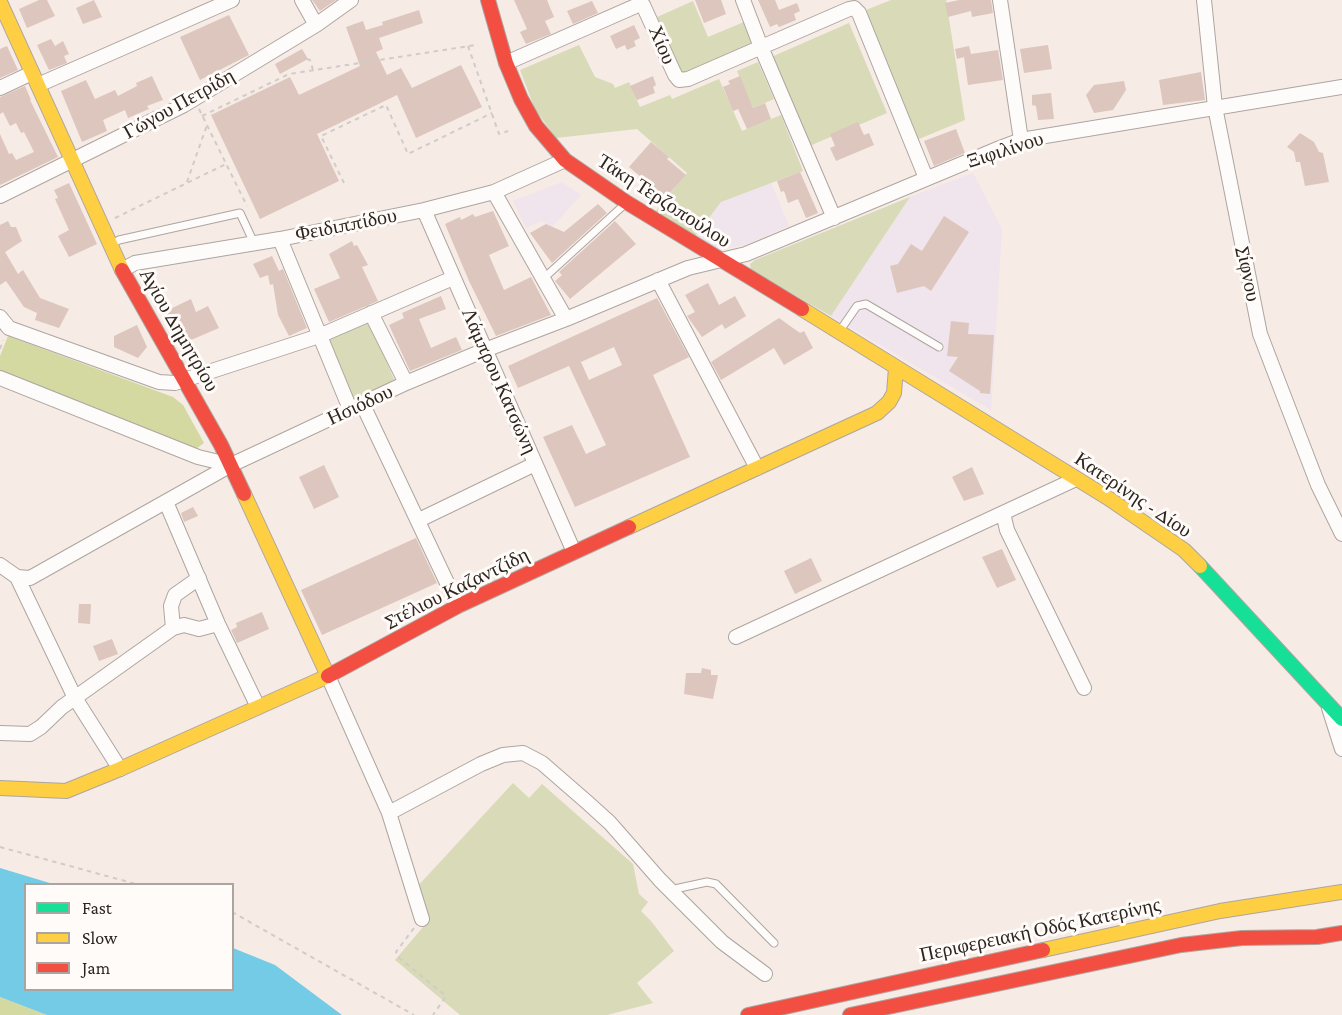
<!DOCTYPE html>
<html>
<head>
<meta charset="utf-8">
<style>
	body { margin:0 }
	#map { position:relative; width:1342px; height:1015px; overflow:hidden; background:#f6ebe5; font-family:"Crimson Pro",serif }
	canvas { display:block }
	.legend { position:absolute; left:24px; top:883px; width:210px; height:108px; box-sizing:border-box; background:#fffbf8; border:2px solid #aba5a2; margin:0; padding:8px 10px; list-style:none; font-size:18px; color:#2c2520 }
	.legend li { display:flex; align-items:center; gap:12px; height:30px }
	.legend b { width:30px; border:2px solid #aba5a2 }
</style>
</head>
<body>
<div id="map">
<canvas width="1342" height="1015"></canvas>
<ul class="legend">
<li><b style="height:8px;background:#16e098"></b>Fast</li>
<li><b style="height:8px;background:#ffcf43"></b>Slow</li>
<li><b style="height:8px;background:#f24e42"></b>Jam</li>
</ul>
</div>
<script>
const context = document.querySelector('canvas').getContext('2d');
context.lineJoin = 'round';
function fillPath(path, color) {
  context.fillStyle = color;
  context.fill(path, 'evenodd');
}
function poly(rows) {
  const path = new Path2D();
  for (const r of rows) {
    path.moveTo(r[0], r[1]);
    for (let i = 2; i < r.length; i += 2) path.lineTo(r[i], r[i + 1]);
  }
  return path;
}
function stroke(path, color, width, dash) {
  context.strokeStyle = color;
  context.lineWidth = width;
  context.lineCap = dash ? 'butt' : 'round';
  context.setLineDash(dash || []);
  context.stroke(path);
}
function drawText(font, color, halo, rows, align = 'center') {
  context.font = font + ' "Crimson Pro",serif';
  context.lineWidth = 6;
  context.setLineDash([]);
  context.textBaseline = 'middle';
  context.strokeStyle = halo;
  context.fillStyle = color;
  for (const [text, x, y, turn = 0] of rows) {
    context.save();
    context.translate(x, y);
    context.rotate((+turn || 0) * Math.PI / 180);
    context.textAlign = isNaN(turn) ? turn : align;
    if (halo) context.strokeText(text, 0, 0);
    context.fillText(text, 0, 0);
    context.restore();
  }
}
fillPath(poly([
	[973,173,1002,229,991,410,831,316,910,197],
	[562,182,581,195,552,227,542,221,526,228,513,201],
	[771,183,789,226,744,245,717,250,695,236,721,202]
]), '#f0e4ed');
fillPath(poly([
	[891,0,946,0,965,120,914,141,861,12],
	[693,1,708,37,744,22,754,44,689,72,683,73,678,70,655,18],
	[849,23,887,113,807,147,769,58],
	[579,45,595,77,613,84,615,88,629,82,640,107,670,95,672,99,719,79,742,131,781,115,803,171,721,202,695,236,656,211,687,173,637,129,556,138,535,109,520,70],
	[758,62,774,99,753,108,737,71],
	[910,197,831,316,751,270,750,264,755,260],
	[369,320,396,384,349,403,325,339],
	[513,783,529,798,542,784,633,864,639,894,648,902,641,911,651,921,674,951,637,983,653,1003,607,1015,460,1015,395,960,429,920,423,914,416,888]
]), '#d9dab7');
fillPath(poly([
	[8,336,173,397,183,405,204,443,196,449,0,371,0,356],
	[0,997,47,1015,0,1015]
]), '#d4d8a1');
fillPath(poly([
	[0,868,53,884,26,884,26,990,232,990,233,948,275,965,342,1015,47,1015,0,997]
]), '#74cbe5');
fillPath(poly([
	[39,0,47,0,55,16,27,28,19,9],
	[94,0,102,17,83,24,76,8],
	[312,0,336,0,320,11],
	[514,0,547,0,554,17,545,21,551,34,526,44,520,32,527,29],
	[695,0,721,0,726,14,704,23],
	[758,0,775,0,779,10,797,3,800,11,794,14,796,20,779,27,777,24,770,27],
	[959,0,991,0,993,13,972,17,971,11,948,17,945,3],
	[592,1,598,13,573,24,567,11],
	[419,10,423,23,379,38,383,49,376,52,387,75,401,68,412,88,461,65,482,107,416,138,397,95,317,134,339,181,260,219,211,115,290,77,299,95,360,66,346,27,363,21,366,30,383,25,382,22],
	[229,15,249,55,200,80,180,37],
	[634,25,640,38,634,41,636,46,627,50,625,45,616,49,610,36],
	[51,39,55,46,63,41,69,54,64,56,67,63,49,70,37,45],
	[1048,45,1052,69,1024,73,1020,49],
	[7,46,18,70,0,78,0,49],
	[969,46,971,54,998,50,1003,80,968,85,964,57,957,59,955,49],
	[302,49,308,59,280,74,275,64],
	[1201,72,1205,100,1163,105,1159,80],
	[152,76,163,100,147,106,149,109,128,118,125,110,103,120,107,131,82,142,61,91,86,80,95,99,115,90,118,96,137,86,136,83],
	[653,76,656,85,653,87,655,93,637,100,630,86],
	[740,76,753,108,765,103,771,119,747,129,738,109,733,111,723,87,730,84,728,81],
	[1124,81,1126,90,1113,110,1094,113,1086,95,1094,85],
	[25,86,31,100,30,100,58,157,0,185,0,134,9,154,12,153,16,160,34,152,24,132,21,133,16,123,10,126,3,112,0,114,0,97],
	[1051,93,1054,119,1038,120,1036,106,1032,105,1032,95],
	[858,122,864,135,869,133,874,145,836,161,830,148,835,146,830,134],
	[956,129,965,153,934,166,924,141],
	[1300,133,1314,142,1319,152,1323,153,1329,182,1305,186,1300,162,1296,162,1294,152,1287,147],
	[651,142,669,157,667,159,686,175,663,201,645,185,647,182,629,167],
	[800,172,818,213,806,218,798,199,788,203,784,191,781,192,777,181],
	[69,183,97,244,69,257,58,236,69,230,55,199,58,198,54,190],
	[598,204,607,213,552,263,530,233,546,224,564,232],
	[493,211,509,246,489,255,504,290,531,277,551,315,496,336,469,281,445,224,460,217,461,220,473,214,475,217],
	[944,216,969,232,931,291,924,286,897,293,890,266,898,264,911,244,922,251],
	[8,221,11,227,16,227,22,241,5,252,18,274,23,270,40,298,69,309,59,328,35,320,37,313,24,307,6,281,0,285,0,225],
	[615,221,636,244,570,299,555,281,562,275,559,272],
	[352,241,354,246,357,245,368,265,362,267,378,301,329,322,314,289,340,278,329,254],
	[272,256,279,271,283,269,307,328,289,336,278,315,273,284,270,285,268,275,260,278,253,264],
	[708,283,719,305,735,296,746,316,725,329,722,324,702,337,687,316,695,312,685,295],
	[441,296,446,309,419,319,431,348,456,337,462,350,410,371,389,325,404,318,402,313],
	[657,298,689,357,653,375,690,457,575,507,543,437,572,425,586,454,606,445,569,366,518,388,508,366],
	[614,347,622,365,589,380,581,362],
	[191,299,196,312,208,306,219,328,184,343,173,320,170,322,166,311],
	[779,318,800,333,804,331,813,348,784,365,774,348,721,380,711,362],
	[951,321,969,323,968,334,994,335,990,394,980,393,980,391,949,371,958,357,947,356],
	[137,325,147,347,138,358,114,347,114,336],
	[324,465,339,497,314,509,299,477],
	[972,467,984,494,964,501,952,477],
	[193,507,198,516,184,522,181,513],
	[416,538,437,583,322,635,301,590],
	[1002,549,1016,580,997,588,982,557],
	[811,558,822,581,795,594,784,571],
	[79,604,91,604,90,624,78,623],
	[262,612,269,629,237,643,231,630,237,627,236,623],
	[112,639,118,654,99,661,93,646],
	[702,668,711,670,711,675,718,675,713,699,684,694,686,673,701,673]
]), '#ddc6bd');
const lane = poly([
	[112,244,119,240,240,213,254,243],
	[544,278,625,204],
	[841,329,857,306,866,304,939,347],
	[670,890,707,882,716,884,774,943]
]);
const street = poly([
	[302,0,316,25],
	[743,0,761,47,834,218],
	[1000,0,1021,140],
	[1204,0,1215,107,1260,334,1318,485,1342,534],
	[506,63,638,5,643,5,675,75,679,80,688,79,849,9,854,8,859,13,926,178],
	[38,85,232,0],
	[0,88,32,73],
	[494,192,566,319],
	[0,196,184,105,316,25,351,0],
	[424,210,574,552],
	[280,239,350,409],
	[122,270,135,263,280,239,424,210,494,192,565,160],
	[658,280,757,468],
	[371,313,406,383],
	[0,317,9,328,159,382,175,383,319,336,453,278],
	[0,378,198,457,231,465],
	[362,403,458,606],
	[166,502,218,624,258,707],
	[1003,513,1007,530,1084,688],
	[419,520,535,464],
	[0,565,17,577,30,578,231,465,406,383,485,350,566,319,688,268,746,254,1000,148,1021,140,1342,87],
	[17,577,75,698,120,769],
	[173,628,171,606,175,595,199,578],
	[736,637,1076,479],
	[328,676,389,813,422,919],
	[1329,708,1342,749],
	[0,733,30,734,41,727,62,707,173,628,184,625,199,629,218,624],
	[389,813,481,764,503,755,523,753,542,763,588,803,610,823,660,880,722,942,765,974]
]);
const fast = poly([
	[1200,566,1342,719]
]);
const slow = poly([
	[0,2,122,270],
	[802,309,1108,498,1184,550,1200,566],
	[244,494,328,676],
	[629,527,877,413,889,402,894,393,896,368],
	[0,788,66,791,120,769,328,676],
	[1043,950,1220,911,1342,892]
]);
const jam = poly([
	[488,0,506,63,521,99,536,126,565,160,626,202,802,309],
	[122,270,221,445,244,494],
	[328,676,458,606,629,527],
	[748,1015,1043,950],
	[850,1015,1181,945,1242,938,1317,937,1342,933]
]);
stroke(lane, '#ada5a0', 9);
stroke(street, '#ada5a0', 16);
stroke(fast, '#ada5a0', 16);
stroke(slow, '#ada5a0', 16);
stroke(jam, '#ada5a0', 16);
stroke(poly([
	[468,46,499,134,508,131],
	[307,59,310,60,313,70],
	[199,109,247,206],
	[202,116,289,74,476,45],
	[187,182,207,125],
	[344,183,321,136,386,105,408,154,492,113],
	[115,218,226,164],
	[0,349,3,340],
	[0,847,136,884],
	[232,912,414,1015],
	[414,928,396,952,398,957,446,996,433,1015]
]), '#d0ccc8', 2, [4.5, 4.5]);
stroke(lane, '#fefcfb', 7);
stroke(street, '#fefcfb', 14);
stroke(fast, '#16e098', 14);
stroke(slow, '#ffcf43', 14);
stroke(jam, '#f24e42', 14);
drawText('20px', '#2c2520', '#fffbf8', [
	["Χίου",662,45,67],
	["Γώγου Πετρίδη",179,104,-29],
	["Ξιφιλίνου",1005,150,-18],
	["Τάκη Τερζοπούλου",664,201,33],
	["Φειδιππίδου",346,225,-11],
	["Σίφνου",1248,274,79],
	["Αγίου Δημητρίου",179,330,60],
	["Λάμπρου Κατσώνη",499,381,66],
	["Ησιόδου",360,405,-25],
	["Κατερίνης - Δίου",1133,495,34],
	["Στέλιου Καζαντζίδη",457,588,-26],
	["Περιφερειακή Οδός Κατερίνης",1040,930,-12]
]);
</script>
</body>
</html>
